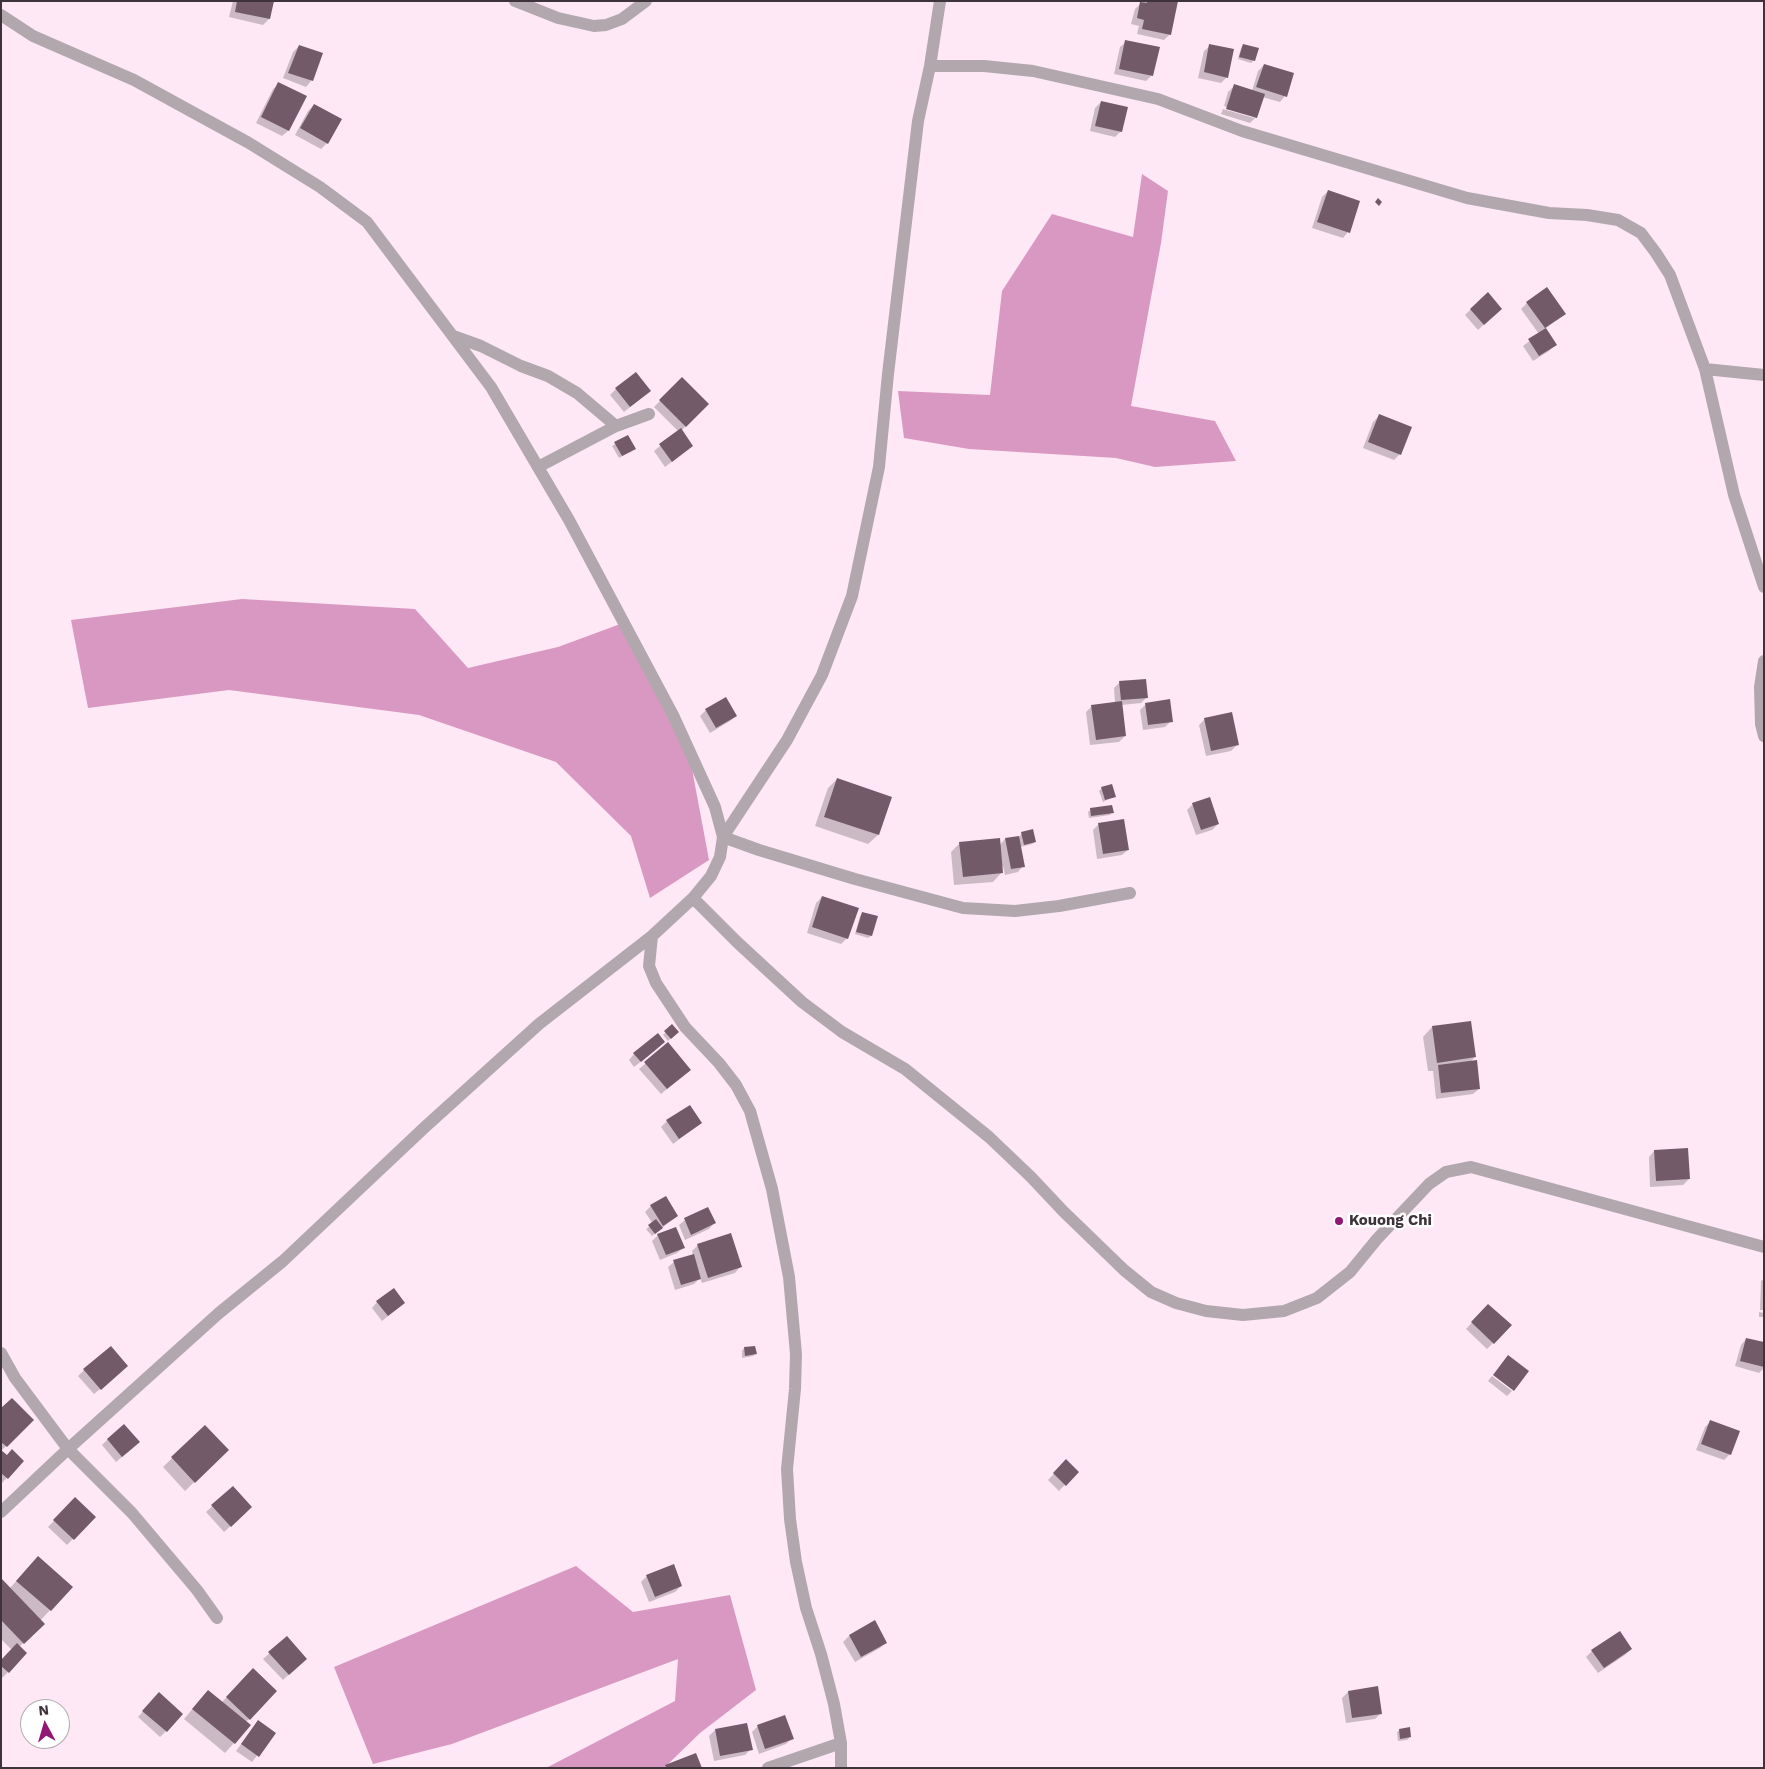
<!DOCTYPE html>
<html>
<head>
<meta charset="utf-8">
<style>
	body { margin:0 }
	#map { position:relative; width:1765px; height:1769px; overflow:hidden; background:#fee8f6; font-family:"Work Sans",sans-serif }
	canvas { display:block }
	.frame { position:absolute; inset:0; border:2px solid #3e333a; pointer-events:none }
	.north { position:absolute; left:20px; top:1699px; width:50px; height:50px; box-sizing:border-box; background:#fff; border:1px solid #b2adb0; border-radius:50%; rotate:354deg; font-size:14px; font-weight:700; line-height:20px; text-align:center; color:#3e333a }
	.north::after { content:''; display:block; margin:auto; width:18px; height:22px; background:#911775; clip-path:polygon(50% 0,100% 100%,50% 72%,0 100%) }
</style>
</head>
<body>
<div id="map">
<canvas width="1765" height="1769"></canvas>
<div class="frame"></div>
<div class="north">N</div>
</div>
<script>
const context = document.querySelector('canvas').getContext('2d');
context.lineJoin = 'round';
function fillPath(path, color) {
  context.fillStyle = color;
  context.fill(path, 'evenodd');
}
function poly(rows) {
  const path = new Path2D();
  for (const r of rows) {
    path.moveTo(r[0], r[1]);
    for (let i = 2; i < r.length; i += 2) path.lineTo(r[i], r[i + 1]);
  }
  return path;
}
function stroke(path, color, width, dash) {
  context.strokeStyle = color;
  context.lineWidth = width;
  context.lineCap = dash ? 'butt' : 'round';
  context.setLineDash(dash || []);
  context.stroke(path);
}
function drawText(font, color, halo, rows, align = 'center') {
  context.font = font + ' "Work Sans",sans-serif';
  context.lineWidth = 5;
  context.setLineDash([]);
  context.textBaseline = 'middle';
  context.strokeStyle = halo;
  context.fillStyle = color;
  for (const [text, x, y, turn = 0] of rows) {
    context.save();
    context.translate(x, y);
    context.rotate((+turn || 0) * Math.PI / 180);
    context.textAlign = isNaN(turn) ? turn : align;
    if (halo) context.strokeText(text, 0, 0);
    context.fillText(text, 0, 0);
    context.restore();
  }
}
fillPath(poly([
	[1142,174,1168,191,1161,243,1131,406,1215,421,1236,461,1155,467,1116,458,969,449,904,438,898,391,990,395,1002,291,1052,214,1133,237],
	[242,599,415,609,468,668,558,647,623,623,689,753,709,860,650,898,631,836,556,762,419,715,229,690,88,708,71,620],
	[576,1566,633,1612,730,1595,756,1690,700,1733,664,1768,546,1768,675,1701,678,1659,452,1744,373,1764,334,1667]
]), '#d998c2');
fillPath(poly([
	[233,1,273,1,269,19,263,25,229,17],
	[1143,1,1177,1,1170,34,1164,40,1137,34,1139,26,1131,24,1135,9,1141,3,1143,4],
	[1126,42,1152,75,1146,81,1114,74,1120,47],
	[1243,45,1254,60,1251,63,1238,59,1241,48],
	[299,46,321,54,311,81,306,87,283,78,293,52],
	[1210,46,1227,77,1221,83,1198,78,1204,51],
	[1264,65,1285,96,1280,102,1262,97,1256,117,1250,123,1221,114,1223,109,1254,118,1254,116,1224,106,1228,92,1234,86,1252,91,1258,71],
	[279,84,288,131,282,136,256,123,273,89],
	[1101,102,1121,131,1115,137,1090,131,1095,108],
	[314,105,327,143,321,149,295,135,308,111],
	[1328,191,1348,232,1343,238,1312,228,1322,197],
	[1527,303,1564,313,1545,329,1555,345,1549,351,1533,361,1523,346,1539,334,1521,309],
	[1471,309,1495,314,1478,330,1465,315],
	[682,379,708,404,681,431,692,446,665,467,654,451,678,431,654,407],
	[616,389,644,396,624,412,610,395],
	[1379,416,1400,454,1394,460,1363,448,1373,422],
	[628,436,632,451,619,458,612,446],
	[1120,682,1147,697,1141,703,1121,705,1125,736,1119,742,1090,745,1086,712,1092,706,1115,703,1114,688],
	[1146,704,1171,721,1165,727,1143,730,1140,710],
	[706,710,736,716,730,721,710,733,700,716],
	[1205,719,1237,745,1231,751,1206,756,1199,725],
	[837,779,878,835,868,844,815,826,828,788],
	[1102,788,1114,796,1103,802,1099,791],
	[1193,804,1218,824,1212,830,1196,835,1187,810],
	[1091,809,1112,812,1110,815,1089,818,1088,812],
	[1099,824,1128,850,1122,855,1097,859,1093,830],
	[1022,833,1035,842,1032,844,1020,847,1023,866,1018,872,1005,875,1003,866,1001,866,1002,872,993,882,954,885,951,852,960,843,999,846,1005,839,1019,837],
	[822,897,847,938,841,944,807,933,816,903],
	[863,913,876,917,871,936,868,938,855,934,860,916],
	[672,1026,677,1032,668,1041,663,1035],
	[1432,1027,1475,1057,1469,1063,1479,1089,1473,1094,1436,1099,1433,1071,1428,1071,1423,1037],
	[668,1044,684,1075,661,1094,639,1069],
	[658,1048,634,1067,629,1060,634,1054],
	[667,1121,701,1123,673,1144,661,1127],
	[1654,1151,1689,1179,1683,1185,1650,1187,1649,1157],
	[651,1206,677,1216,652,1236,646,1229,653,1224,645,1212],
	[708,1209,714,1223,709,1229,685,1240,679,1225,685,1220],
	[658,1235,683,1248,677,1253,660,1260,652,1241],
	[698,1245,740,1267,735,1273,702,1283,700,1278,694,1284,675,1290,668,1267,674,1262,693,1256,692,1251],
	[1764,1279,1764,1310,1760,1310,1761,1281],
	[377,1302,404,1303,382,1321,372,1308],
	[1488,1305,1493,1343,1487,1349,1466,1329],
	[1759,1312,1764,1313,1764,1317,1759,1317],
	[1746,1339,1764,1343,1764,1368,1759,1373,1735,1366,1741,1345],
	[754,1347,755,1354,753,1356,742,1358,742,1351,744,1348],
	[84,1370,121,1372,94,1394,78,1376],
	[1492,1376,1512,1391,1507,1396,1488,1381],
	[1,1410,32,1420,1,1451],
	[1710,1422,1730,1454,1724,1460,1696,1450,1705,1427],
	[205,1426,218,1459,185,1491,163,1467],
	[108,1439,133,1448,116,1462,102,1445],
	[1,1452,6,1457,23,1461,1,1484],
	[1066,1461,1077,1472,1059,1491,1048,1480],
	[233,1487,245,1513,224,1532,206,1512],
	[75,1499,94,1517,67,1545,48,1527],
	[29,1567,71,1587,40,1621,34,1633,19,1647,8,1672,2,1678,1,1662,12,1650,1,1639,1,1579,10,1588],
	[647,1576,681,1586,675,1592,649,1602,641,1582],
	[875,1622,886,1642,880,1648,855,1662,843,1642,849,1636],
	[287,1638,300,1664,283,1680,263,1659],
	[1631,1649,1625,1655,1598,1673,1586,1657,1592,1651],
	[253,1670,276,1691,246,1722,250,1725,225,1753,184,1719,208,1691,222,1702],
	[1348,1692,1381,1713,1375,1719,1346,1723,1342,1698],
	[153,1700,166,1731,160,1737,138,1717],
	[784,1717,792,1738,786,1744,759,1754,752,1732,757,1727],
	[253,1728,274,1734,252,1762,236,1751],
	[715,1730,751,1749,745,1755,714,1761,709,1736],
	[1400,1730,1410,1737,1407,1740,1398,1741,1397,1732]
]), '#0003');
fillPath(poly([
	[237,1,274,1,270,19,235,12],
	[1147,1,1178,1,1171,35,1142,29,1144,20,1137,18,1140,2,1147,3],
	[1125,40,1160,47,1153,76,1119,69],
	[1209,44,1234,49,1228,78,1204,72],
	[1243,44,1259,48,1255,61,1239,57],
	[299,45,323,53,313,81,288,73],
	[1264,64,1294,73,1287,97,1256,87],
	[278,82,307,96,289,131,261,117],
	[1234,84,1265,94,1257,118,1226,109],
	[1101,101,1128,107,1122,132,1095,126],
	[314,104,342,119,328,144,300,128],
	[1328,190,1360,201,1350,233,1317,222],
	[1378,198,1382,202,1379,206,1375,202],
	[1547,287,1566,314,1545,328,1526,302],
	[1488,292,1502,309,1484,325,1470,309],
	[1546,328,1557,345,1539,356,1528,339],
	[636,372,651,391,630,407,615,388],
	[682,377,709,404,686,427,659,400],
	[1379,414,1412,427,1401,455,1368,442],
	[681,428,693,446,672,462,659,444],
	[628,435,636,449,622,456,614,442],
	[1146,679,1148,698,1121,700,1119,681],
	[726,697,737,716,716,728,705,709],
	[1170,699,1173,722,1148,725,1145,703],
	[1122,701,1126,736,1096,740,1091,705],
	[1232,712,1239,745,1211,751,1204,718],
	[837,778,892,797,879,835,824,817],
	[1112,784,1116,797,1105,800,1101,787],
	[1210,797,1219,824,1201,830,1192,803],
	[1112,805,1114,813,1091,816,1090,808],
	[1124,819,1129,850,1103,854,1098,823],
	[1033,829,1036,842,1024,845,1021,832],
	[1019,836,1025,867,1011,869,1005,838],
	[1000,838,1003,873,963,877,959,842],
	[822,896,859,908,848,939,812,927],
	[862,912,878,916,872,936,856,932],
	[1471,1021,1476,1057,1437,1063,1432,1026],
	[672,1024,679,1032,671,1039,664,1031],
	[658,1033,665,1042,641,1062,633,1053],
	[668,1042,691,1070,667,1089,644,1062],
	[1477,1060,1480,1089,1441,1093,1438,1065],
	[690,1105,702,1123,679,1139,666,1120],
	[1688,1148,1690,1179,1656,1181,1654,1150],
	[666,1196,678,1216,663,1226,650,1205],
	[708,1207,716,1223,691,1235,684,1218],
	[656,1219,663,1228,655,1234,648,1225],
	[676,1227,685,1248,666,1255,657,1234],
	[731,1233,742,1267,708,1278,697,1244],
	[694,1254,701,1279,681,1285,673,1260],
	[394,1288,405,1303,388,1316,376,1301],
	[1488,1304,1512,1325,1494,1344,1471,1322],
	[1746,1338,1764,1342,1764,1367,1740,1361],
	[111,1346,128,1366,101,1390,83,1369],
	[755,1346,757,1354,745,1356,744,1347],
	[1508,1355,1529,1371,1514,1391,1493,1375],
	[12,1398,34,1420,7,1447,1,1442,1,1408],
	[1710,1420,1740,1431,1731,1455,1701,1444],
	[124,1424,140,1442,122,1457,107,1439],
	[205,1425,229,1450,195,1483,171,1457],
	[12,1449,24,1461,8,1479,1,1473,1,1450,7,1455],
	[1066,1459,1079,1472,1066,1486,1053,1473],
	[233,1486,252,1507,231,1527,211,1505],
	[75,1497,96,1517,74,1540,53,1520],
	[38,1556,73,1587,51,1611,16,1581],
	[674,1564,682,1586,655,1597,646,1575],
	[1,1578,45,1624,24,1644,1,1620],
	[875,1620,887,1643,861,1657,849,1635],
	[1620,1631,1632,1649,1604,1668,1591,1650],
	[287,1636,307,1659,289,1675,268,1652],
	[17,1643,27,1653,9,1673,1,1666,1,1660],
	[253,1668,277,1691,250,1720,226,1697],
	[1378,1686,1382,1714,1352,1718,1348,1691],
	[208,1690,251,1725,235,1744,192,1709],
	[159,1692,183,1714,167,1732,142,1711],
	[785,1715,794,1739,765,1749,757,1725],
	[258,1720,276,1733,259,1757,241,1744],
	[747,1723,753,1750,720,1756,715,1729],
	[1410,1727,1411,1737,1400,1739,1399,1729],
	[696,1753,702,1768,666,1768,665,1765]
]), '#725a69');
stroke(poly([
	[515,1,558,18,594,26,606,25,622,19,646,1],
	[940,1,930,66,918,121,888,374,879,467,852,596,822,675,787,740,723,837,759,850,855,879,963,908,1015,911,1059,906,1130,893],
	[1,15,33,36,134,80,249,143,320,187,367,222,491,387,569,520,673,715,715,807,723,837,720,857,711,876,693,898,652,936,539,1024,425,1127,283,1261,219,1313,68,1449,1,1512],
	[930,66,984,66,1033,71,1158,99,1242,131,1467,198,1549,213,1587,215,1618,220,1641,233,1656,253,1670,275,1705,369,1734,495,1764,587],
	[453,336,481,346,521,366,548,376,577,393,616,426],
	[1705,369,1764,375],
	[538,467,616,426,649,414],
	[1764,661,1760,687,1761,724,1764,736],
	[693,898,737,942,802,1002,842,1032,905,1069,989,1137,1031,1177,1063,1211,1124,1270,1151,1292,1176,1303,1206,1311,1243,1315,1284,1311,1317,1298,1350,1272,1377,1239,1429,1184,1446,1172,1471,1167,1764,1247],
	[652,936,649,966,656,983,685,1027,719,1063,736,1085,750,1111,772,1189,789,1277,796,1354,795,1389,787,1469,790,1519,796,1562,806,1608,821,1654,834,1704,841,1743,841,1768],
	[1,1353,15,1378,68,1449,132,1513,197,1590,217,1618],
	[768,1768,841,1743]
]), '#b3a7ae', 12);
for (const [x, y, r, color] of [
	[1339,1221,5,"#911775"]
]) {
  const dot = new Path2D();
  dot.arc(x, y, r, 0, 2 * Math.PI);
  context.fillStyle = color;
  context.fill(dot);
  stroke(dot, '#fff', 2);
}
drawText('bold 15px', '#3e333a', '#fff', [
	["Kouong Chi",1349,1221]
], 'left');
</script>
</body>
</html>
